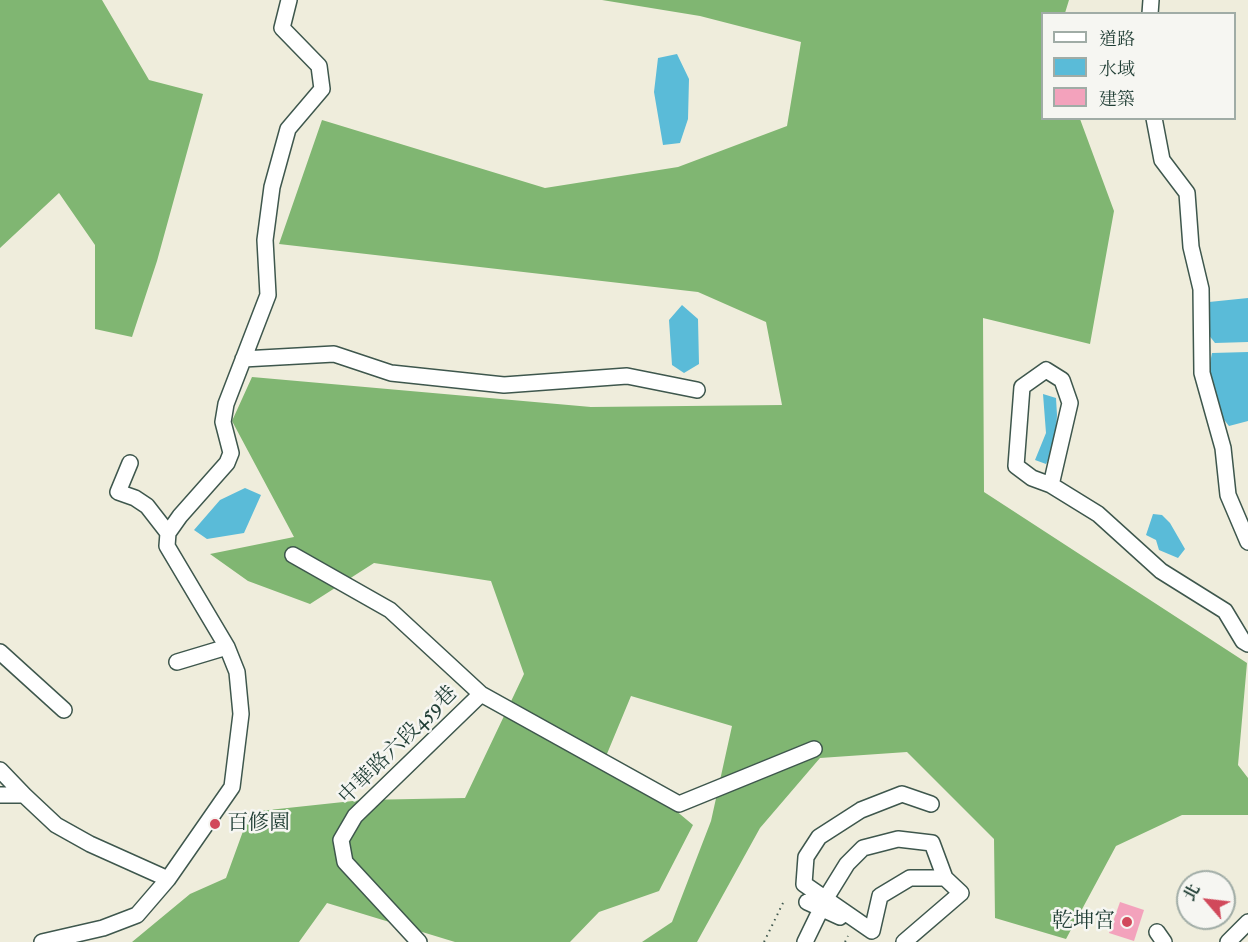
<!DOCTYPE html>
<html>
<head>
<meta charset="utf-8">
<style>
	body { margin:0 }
	#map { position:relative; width:1248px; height:942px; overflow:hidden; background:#efeddc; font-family:"IM FELL Double Pica","Noto Serif TC",serif }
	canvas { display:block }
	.legend { position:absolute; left:1041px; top:12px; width:195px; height:108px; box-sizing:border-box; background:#f6f6f2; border:2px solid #a0aca6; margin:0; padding:8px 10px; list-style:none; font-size:18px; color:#1f3d34 }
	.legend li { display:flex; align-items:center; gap:12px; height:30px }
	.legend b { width:30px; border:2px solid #a0aca6 }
	.north { position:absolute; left:1176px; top:870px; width:60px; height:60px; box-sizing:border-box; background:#f6f6f2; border:2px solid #a0aca6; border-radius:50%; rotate:298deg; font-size:16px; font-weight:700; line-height:24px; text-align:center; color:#1f3d34 }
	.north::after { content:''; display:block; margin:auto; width:21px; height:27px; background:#d1495b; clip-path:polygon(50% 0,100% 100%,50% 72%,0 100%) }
</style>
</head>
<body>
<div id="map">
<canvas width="1248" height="942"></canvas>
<ul class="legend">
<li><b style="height:8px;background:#fff"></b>道路</li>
<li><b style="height:16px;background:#5abbd8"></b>水域</li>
<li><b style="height:16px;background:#f3a2bc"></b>建築</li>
</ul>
<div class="north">北</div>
</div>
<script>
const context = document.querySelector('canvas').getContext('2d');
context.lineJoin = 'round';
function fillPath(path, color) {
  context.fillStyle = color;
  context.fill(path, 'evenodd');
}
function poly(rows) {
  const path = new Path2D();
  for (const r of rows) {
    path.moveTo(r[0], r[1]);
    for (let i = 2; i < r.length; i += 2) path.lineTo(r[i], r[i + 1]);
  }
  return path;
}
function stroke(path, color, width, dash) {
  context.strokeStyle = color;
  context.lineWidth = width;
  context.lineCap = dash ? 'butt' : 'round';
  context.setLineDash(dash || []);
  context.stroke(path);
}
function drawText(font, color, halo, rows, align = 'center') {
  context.font = font + ' "IM FELL Double Pica","Noto Serif TC",serif';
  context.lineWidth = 5;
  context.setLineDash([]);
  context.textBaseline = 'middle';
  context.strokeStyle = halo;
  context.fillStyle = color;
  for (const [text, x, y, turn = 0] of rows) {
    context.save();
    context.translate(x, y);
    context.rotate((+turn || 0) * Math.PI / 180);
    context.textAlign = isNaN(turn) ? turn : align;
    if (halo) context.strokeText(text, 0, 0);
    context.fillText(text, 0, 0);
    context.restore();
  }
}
fillPath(poly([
	[0,0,102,0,149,80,203,94,157,261,132,337,95,329,95,245,59,193,0,248],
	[602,0,1069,0,1065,13,1042,14,1042,118,1080,119,1114,211,1090,344,983,318,984,492,1247,663,1238,765,1248,778,1248,815,1182,815,1116,846,1066,939,995,918,994,839,907,752,820,758,760,828,697,942,642,942,672,922,711,821,732,726,631,696,604,761,644,784,693,825,659,891,599,912,570,942,455,942,327,903,299,942,132,942,190,894,226,878,250,812,362,800,465,798,524,674,491,581,374,563,310,604,248,581,210,554,294,537,232,421,252,377,591,407,782,405,766,322,698,292,279,244,322,120,545,188,678,167,787,126,801,42,700,16]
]), '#80b672');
fillPath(poly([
	[677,54,689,79,688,119,680,143,663,145,654,92,658,58],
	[1248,298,1248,342,1215,343,1208,334,1209,302],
	[682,305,698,319,699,364,684,373,672,365,669,320],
	[1248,352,1248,421,1229,426,1221,416,1209,368,1212,353],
	[1043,394,1056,398,1057,415,1055,447,1046,464,1035,460,1046,433],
	[245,488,261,495,244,533,207,539,194,530,220,500],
	[1153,514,1162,515,1170,523,1185,549,1178,558,1159,550,1156,540,1146,535]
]), '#5abbd8');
fillPath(poly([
	[1120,902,1144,910,1134,941,1109,933]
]), '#f3a2bc');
const minor = poly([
	[1150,14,1151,0],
	[1154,118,1162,160,1187,193,1191,247,1201,289,1202,373,1223,448,1228,495,1248,542],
	[243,359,334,354,391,373,504,385,627,376,697,390],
	[130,463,118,492,135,498,147,506,168,533],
	[1051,485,1070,403,1062,380,1046,370,1022,387,1016,466,1032,478,1051,485,1098,514,1161,571,1225,611,1243,641,1248,644],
	[293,555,390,610,481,694,679,804,814,749],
	[0,652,64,710],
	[177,662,227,647],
	[0,770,24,795],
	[0,795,24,795,56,825,90,844,168,879],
	[931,804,902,794,861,810,819,837,806,857,804,884,872,931,880,896,910,878,945,878],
	[826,898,847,864,863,848,898,839,932,843,945,878,961,893,904,942],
	[807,902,840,917],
	[1157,932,1164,942],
	[42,942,103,928,137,915,168,879,232,787,241,714,237,672,227,647,167,546,168,533,180,516,227,463,231,453,223,422,226,404,268,295,265,240,272,187,288,129,322,89,319,66,282,28,289,0],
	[419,942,345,862,341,840,355,816,481,694],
	[805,942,821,909],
	[1228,942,1248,922]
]);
stroke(minor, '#3e574d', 18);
stroke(poly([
	[764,942,783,903],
	[845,942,848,936]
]), '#3e574d', 2, [1.5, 4.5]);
stroke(minor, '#fff', 15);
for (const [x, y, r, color] of [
	[215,824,6,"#d1495b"],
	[1127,922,6,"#d1495b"]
]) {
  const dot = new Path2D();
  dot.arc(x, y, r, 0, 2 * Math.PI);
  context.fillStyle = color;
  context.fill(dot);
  stroke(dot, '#f6f6f2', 2);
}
drawText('21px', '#1f3d34', '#f6f6f2', [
	["中華路六段459巷",399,746,-45]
]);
drawText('21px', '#1f3d34', '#f6f6f2', [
	["百修園",227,824],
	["乾坤宮",1115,922,"right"]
], 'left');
</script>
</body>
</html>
